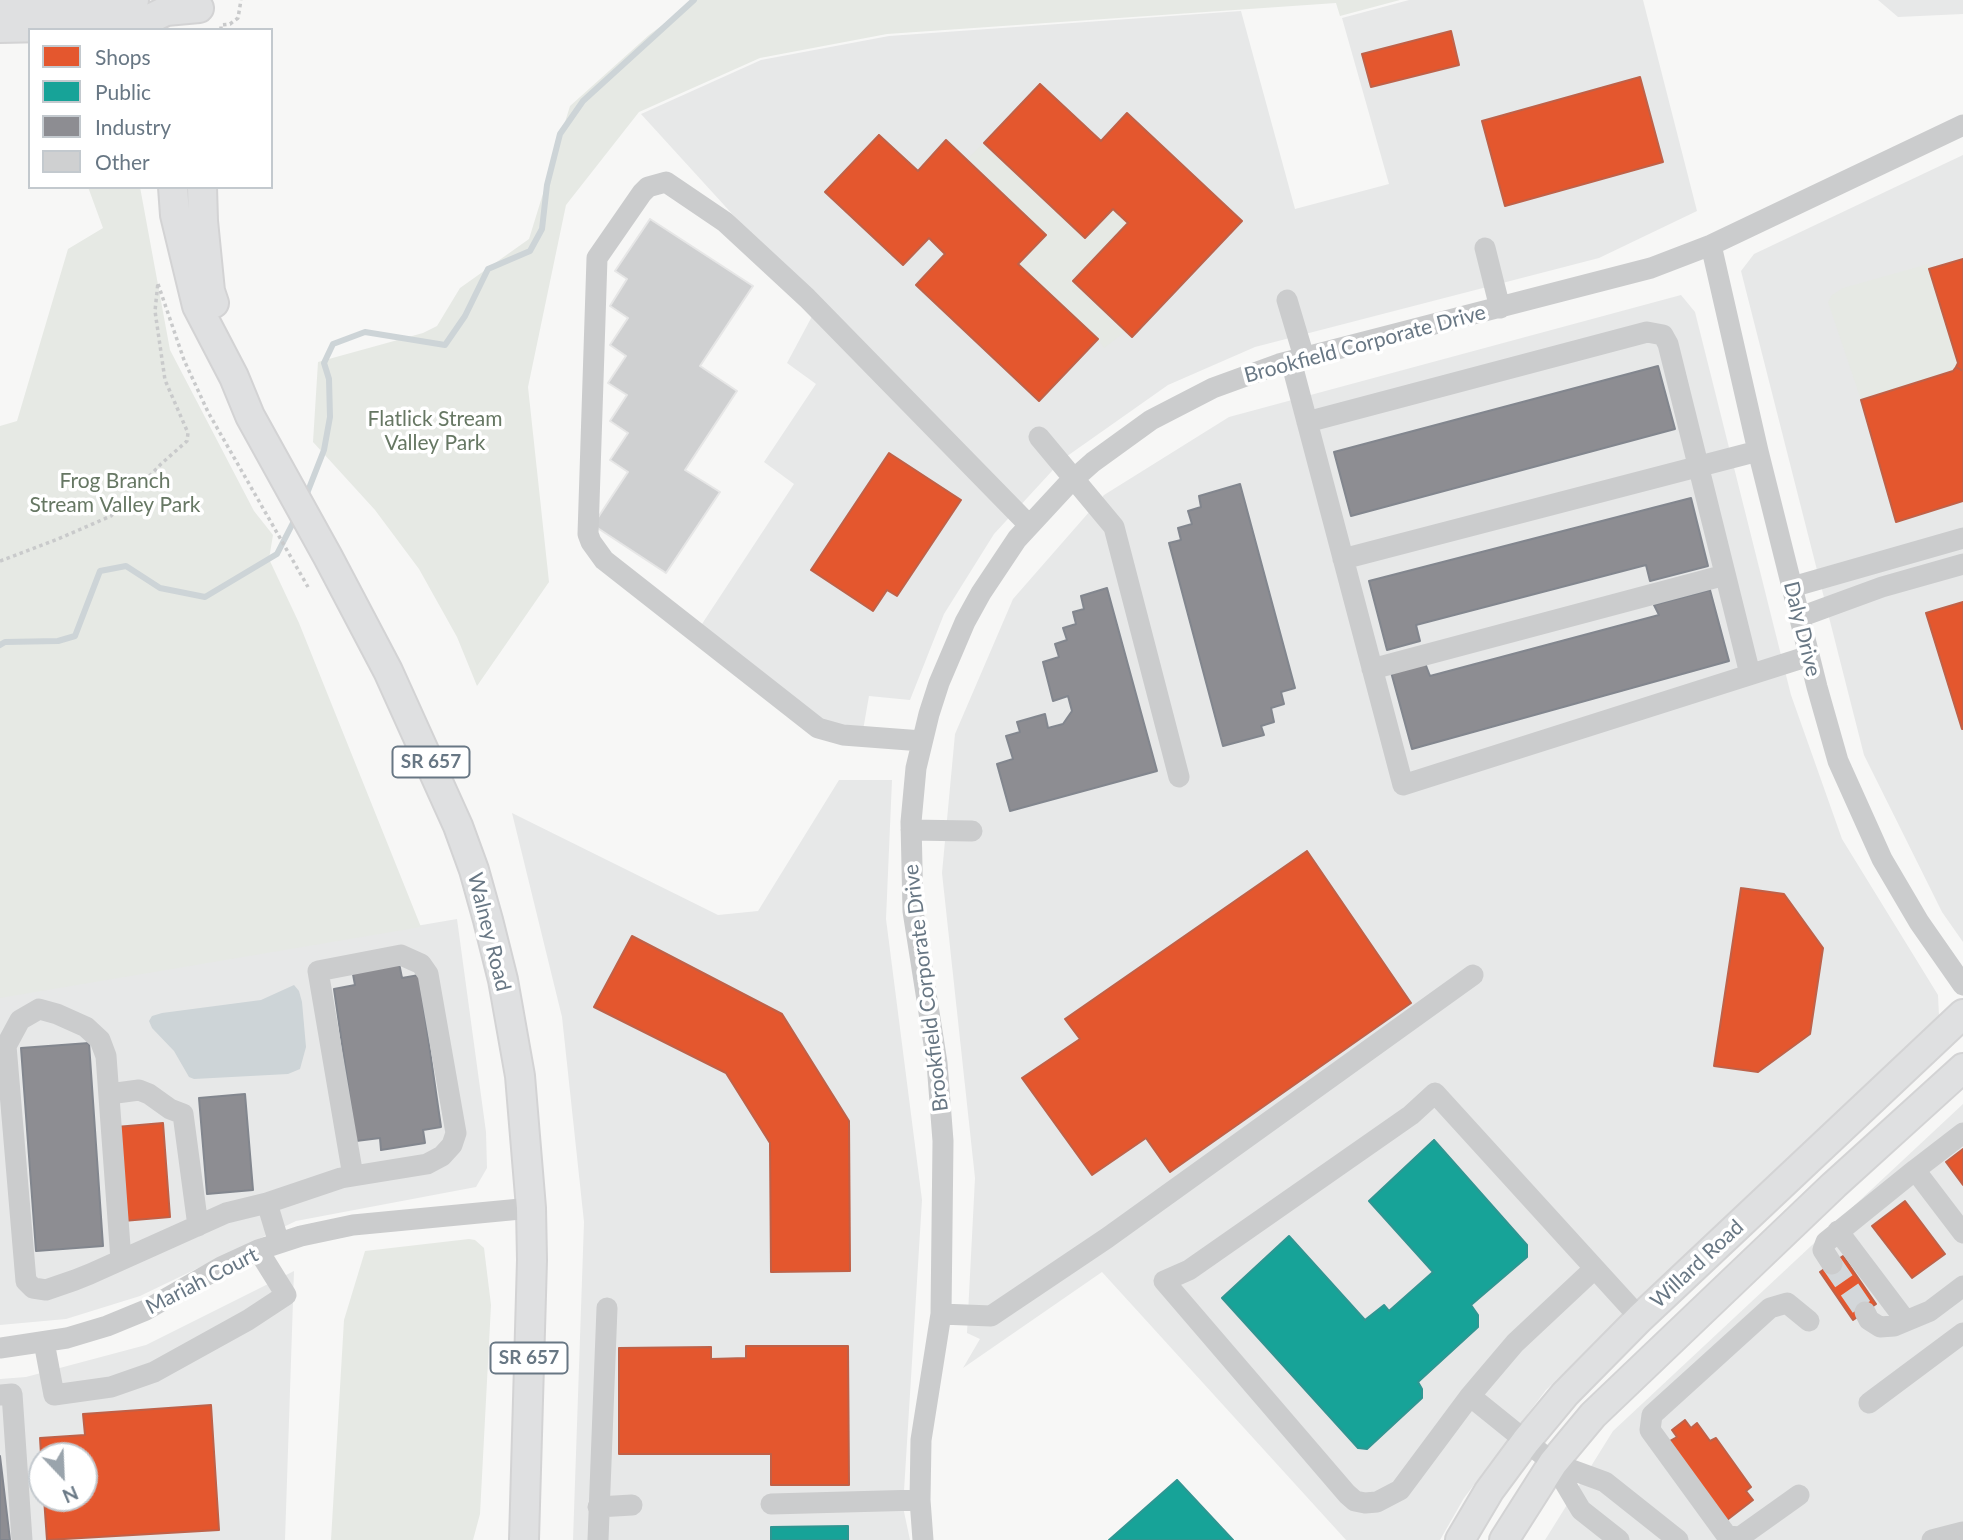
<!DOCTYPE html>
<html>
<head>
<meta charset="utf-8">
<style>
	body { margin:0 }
	#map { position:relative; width:1963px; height:1540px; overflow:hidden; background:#f7f7f6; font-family:Lato,sans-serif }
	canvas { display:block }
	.legend { position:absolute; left:28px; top:28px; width:245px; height:161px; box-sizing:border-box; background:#fff; border:2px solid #c3c9ce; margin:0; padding:9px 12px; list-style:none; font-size:21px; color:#687784 }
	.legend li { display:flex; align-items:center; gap:14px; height:35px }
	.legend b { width:35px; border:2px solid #c3c9ce }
	.north { position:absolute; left:28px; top:1442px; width:70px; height:70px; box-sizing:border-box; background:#fff; border:2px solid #c3c9ce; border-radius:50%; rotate:157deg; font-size:19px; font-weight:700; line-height:28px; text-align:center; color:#687784 }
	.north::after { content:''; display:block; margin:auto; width:24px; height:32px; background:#9aa4ac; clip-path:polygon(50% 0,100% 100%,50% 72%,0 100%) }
</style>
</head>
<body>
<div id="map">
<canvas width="1963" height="1540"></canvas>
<ul class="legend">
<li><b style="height:19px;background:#e4572e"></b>Shops</li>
<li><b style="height:19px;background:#17a398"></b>Public</li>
<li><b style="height:19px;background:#8d8d92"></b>Industry</li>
<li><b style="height:19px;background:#cfd0d1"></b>Other</li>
</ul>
<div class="north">N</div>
</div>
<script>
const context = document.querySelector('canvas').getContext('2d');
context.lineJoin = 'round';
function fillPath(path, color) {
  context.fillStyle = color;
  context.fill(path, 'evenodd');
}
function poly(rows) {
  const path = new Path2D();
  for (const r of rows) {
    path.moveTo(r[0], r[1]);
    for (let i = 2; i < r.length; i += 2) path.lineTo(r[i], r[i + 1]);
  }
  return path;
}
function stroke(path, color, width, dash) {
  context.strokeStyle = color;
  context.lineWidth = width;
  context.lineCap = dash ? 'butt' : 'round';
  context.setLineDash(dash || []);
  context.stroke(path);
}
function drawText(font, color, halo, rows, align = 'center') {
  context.font = font + ' Lato,sans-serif';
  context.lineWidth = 7;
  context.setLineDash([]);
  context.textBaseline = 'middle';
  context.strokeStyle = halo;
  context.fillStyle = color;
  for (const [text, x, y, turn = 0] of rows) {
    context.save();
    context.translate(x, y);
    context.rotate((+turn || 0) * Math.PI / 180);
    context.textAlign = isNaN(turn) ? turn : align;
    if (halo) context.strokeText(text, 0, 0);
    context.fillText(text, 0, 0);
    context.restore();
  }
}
fillPath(poly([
	[1409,0,1643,0,1697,211,1599,258,1255,347,1168,385,1063,459,994,534,944,614,910,700,869,696,862,736,817,723,698,630,794,484,764,462,816,384,787,363,817,307,641,114,761,60,889,36,1241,11,1295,209,1389,184,1342,18],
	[1878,0,1963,0,1963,14,1898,17],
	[1963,155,1963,942,1942,912,1864,755,1741,271,1754,254],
	[1681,295,1695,312,1791,695,1842,839,1938,995,1939,1016,1546,1390,1464,1498,1440,1540,1346,1540,1102,1272,963,1368,980,1339,967,1333,975,1178,942,873,955,734,1013,599,1104,495,1229,417],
	[839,780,892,780,886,919,922,1200,903,1507,910,1540,573,1540,584,1222,562,1017,512,813,718,915,758,911],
	[457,919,486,1132,487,1168,476,1187,296,1221,140,1296,66,1319,0,1325,0,997],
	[1963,1104,1963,1540,1545,1540,1613,1431],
	[294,1271,285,1540,0,1540,0,1379,26,1377,146,1345],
	[42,1456,84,1456,84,1498,42,1498]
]), '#e7e8e8');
fillPath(poly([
	[696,0,1400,0,1340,16,1336,3,887,34,760,58,639,112,566,205,528,387,549,582,477,686,457,637,419,569,375,510,313,442,318,362,423,333,437,326,460,288,529,239,570,106,649,35],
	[984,143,1085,238,1113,209,1128,223,1073,281,1126,331,1104,348,1098,339,1018,264,1046,235,968,158],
	[88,187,140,187,170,350,254,511,273,535,269,559,299,623,421,927,0,998,0,426,17,421,68,249,103,228],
	[1928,264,1958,363,1953,371,1861,400,1828,302,1832,295,1843,288],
	[469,1239,475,1240,484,1248,491,1305,480,1514,473,1540,331,1540,344,1320,365,1251]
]), '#e6e9e4');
fillPath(poly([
	[294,985,299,991,302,1002,306,1047,300,1069,288,1074,194,1079,189,1077,174,1051,152,1028,149,1021,152,1016,162,1013,261,1000]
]), '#cdd4d7');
const shops = poly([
	[1451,31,1459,65,1371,87,1362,54,1451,31],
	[1640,77,1663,162,1505,206,1482,121,1640,77],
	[1040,84,1101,141,1127,113,1242,221,1132,337,1073,281,1128,223,1113,209,1085,238,984,143,1040,84],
	[879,135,918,171,946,140,1046,235,1018,264,1098,339,1039,401,916,285,945,254,929,238,903,265,825,192,879,135],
	[1963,259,1963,371,1956,367,1958,363,1929,269,1963,259],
	[1956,367,1963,371,1963,501,1896,522,1861,400,1953,371,1956,367],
	[889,453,961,500,897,596,887,590,873,611,811,570,889,453],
	[1963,602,1963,729,1962,729,1926,613,1963,602],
	[1307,851,1411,1003,1170,1172,1146,1138,1092,1175,1022,1078,1080,1039,1065,1019,1307,851],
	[1741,888,1784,894,1823,948,1810,1034,1758,1072,1714,1066,1741,888],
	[632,936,782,1014,849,1121,850,1271,771,1272,770,1143,726,1073,594,1007,632,936],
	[163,1123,170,1217,123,1221,116,1127,163,1123],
	[1963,1149,1963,1185,1946,1162,1963,1149],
	[1905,1201,1945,1254,1912,1278,1872,1226,1905,1201],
	[1843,1256,1876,1304,1853,1320,1820,1272,1843,1256],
	[746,1346,848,1346,849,1485,771,1485,771,1454,619,1454,619,1348,711,1347,711,1359,746,1358,746,1346],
	[211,1405,219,1530,47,1540,44,1498,84,1498,84,1456,42,1456,42,1471,40,1438,85,1435,83,1414,211,1405],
	[1685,1420,1691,1428,1697,1423,1710,1441,1716,1438,1751,1487,1746,1491,1753,1500,1727,1520,1668,1442,1677,1437,1672,1430,1685,1420]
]);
fillPath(shops, '#e4572e');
stroke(shops, '#bf6148', 2);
const public = poly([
	[1434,1140,1527,1245,1527,1257,1471,1305,1478,1315,1478,1327,1418,1382,1422,1389,1422,1398,1367,1449,1358,1448,1222,1298,1289,1236,1365,1320,1384,1305,1389,1311,1433,1272,1369,1201,1434,1140],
	[1177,1480,1233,1540,1109,1540,1177,1480],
	[848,1526,848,1540,771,1540,771,1527,848,1526]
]);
fillPath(public, '#17a398');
stroke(public, '#2f9692', 2);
const industry = poly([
	[1658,366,1675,429,1351,516,1334,452,1658,366],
	[1240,484,1295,688,1281,692,1284,704,1271,708,1274,722,1261,726,1264,735,1223,746,1169,543,1181,540,1178,528,1192,524,1188,511,1201,507,1199,496,1240,484],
	[1691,498,1708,566,1650,581,1646,565,1416,625,1420,641,1387,650,1369,581,1691,498],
	[1107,588,1157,771,1010,811,997,764,1013,759,1006,736,1020,732,1017,722,1045,714,1048,728,1063,724,1072,711,1068,696,1053,701,1043,662,1059,657,1055,644,1067,640,1063,628,1076,624,1073,612,1084,609,1081,596,1107,588],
	[1710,590,1729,661,1412,749,1391,672,1425,663,1430,676,1659,615,1654,605,1710,590],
	[399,963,402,978,419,975,441,1127,423,1130,425,1143,381,1150,380,1138,356,1141,334,989,355,985,352,969,399,963],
	[89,1043,103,1246,36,1251,21,1048,89,1043],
	[245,1094,253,1190,207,1194,199,1098,245,1094],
	[0,1456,10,1540,0,1540,0,1456]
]);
fillPath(industry, '#8d8d92');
stroke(industry, '#82868e', 2);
stroke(poly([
	[306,496,324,450,330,417,329,379,324,363,333,344,365,332,445,345,465,316,488,269,530,251,542,229,547,185,560,134,583,101,694,0],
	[0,645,5,642,58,641,75,636,100,571,126,566,160,588,205,597,277,554,297,515]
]), '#cdd4d7', 6);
const building = poly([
	[650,219,753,286,700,366,737,391,685,470,720,492,666,573,593,525,628,472,610,460,628,433,610,421,627,395,608,383,626,356,610,345,628,318,610,306,627,279,615,271,650,219]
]);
fillPath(building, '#cfd0d1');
stroke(building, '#e6e6e6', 2);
stroke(poly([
	[1832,1264,1865,1312]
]), '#d3d7da', 21, [21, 10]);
const major = poly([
	[0,3,134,0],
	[0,28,137,25,166,11,199,8],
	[173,187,175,215,197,306,234,377,250,416,328,557,388,671,458,826,474,870,488,920,503,980,520,1076,531,1208,532,1260,524,1540],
	[202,187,203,221,210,291,214,303],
	[1460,1540,1489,1491,1526,1441,1565,1394,1640,1318,1963,1014],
	[1504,1540,1553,1463,1593,1415,1834,1185,1963,1068]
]);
stroke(major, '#d3d3d4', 32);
stroke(poly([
	[221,30,221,25,230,24,238,18,241,0],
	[158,284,184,360,208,412,308,587],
	[0,561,58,539,111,516,161,464,187,441,188,433,165,380,155,311,158,282]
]), '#c9cacb', 3.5, [3.5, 3.5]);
stroke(poly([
	[1711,245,1758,451,1817,687,1838,761,1882,859,1919,922,1963,985],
	[1485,248,1500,308],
	[1287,300,1304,357],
	[1291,361,1403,785,1809,656],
	[1307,422,1647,332,1663,335,1668,344,1750,674],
	[1039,437,1114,527,1179,777],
	[1343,559,1758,451],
	[1792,587,1963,538],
	[1800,617,1882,587,1963,564],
	[1372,669,1725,575],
	[922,741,843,735,818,728,604,560,591,542,588,534,597,258,642,193,648,187,666,182,725,222,807,298,1029,525],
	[911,830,972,831],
	[109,1094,139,1090,149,1094,170,1109,183,1114,198,1226],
	[1963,1133,1915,1170,1963,1233],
	[267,1203,279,1243],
	[1838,1231,1906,1321],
	[121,1260,106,1056,100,1040,86,1027,57,1014,39,1009,20,1020,6,1046,26,1281,33,1288,46,1290,75,1280,90,1274,226,1213,267,1203,341,1178,427,1164,442,1156,452,1145,456,1133,428,974,421,964,401,955,318,971,353,1176],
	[1832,1264,1823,1250,1826,1242,1915,1170],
	[1594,1269,1515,1343,1470,1396,1400,1490,1377,1502,1365,1503,1355,1501,1347,1494,1164,1281,1189,1270,1411,1115,1435,1093,1640,1318],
	[1865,1312,1869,1320,1880,1327,1894,1326,1930,1311,1963,1286],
	[941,1314,991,1316,1107,1238,1473,975],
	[44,1342,54,1395,111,1387,154,1372,248,1320,286,1295,258,1250],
	[0,1348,67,1338,107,1326,146,1310,221,1267,258,1250,301,1236,353,1225,531,1208],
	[0,1395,12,1394,22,1540],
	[1470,1396,1553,1463,1605,1482,1678,1540],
	[1869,1403,1963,1333],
	[1553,1463,1581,1510,1619,1540],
	[1799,1495,1740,1537,1727,1536,1650,1430,1652,1415,1770,1308,1787,1303,1809,1321],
	[771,1504,920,1500],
	[598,1507,632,1505],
	[598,1540,607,1308],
	[923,1540,920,1500,921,1440,941,1314,943,1141,937,1063,913,911,911,822,916,768,929,714,939,683,965,622,981,593,1017,539,1067,485,1093,462,1151,420,1213,388,1279,364,1651,268,1711,245,1963,125],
	[1932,1540,1963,1532]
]), '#cbcccd', 21);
stroke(major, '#dfe0e1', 28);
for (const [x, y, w] of [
	[431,762,77],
	[529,1358,77]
]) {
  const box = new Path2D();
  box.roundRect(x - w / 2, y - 15.5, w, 31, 5);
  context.fillStyle = '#fff';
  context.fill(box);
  stroke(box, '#687784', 2);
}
drawText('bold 19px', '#687784', null, [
	["SR 657",431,762],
	["SR 657",529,1358]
]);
drawText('21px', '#687784', '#fff', [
	["Brookfield Corporate Drive",1365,344,-15],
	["Daly Drive",1802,629,76],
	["Walney Road",489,932,76],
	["Brookfield Corporate Drive",926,988,-97],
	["Willard Road",1697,1264,-43],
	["Mariah Court",202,1281,-27]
]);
drawText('21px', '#667763', '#fff', [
	["Flatlick Stream",435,419],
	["Valley Park",435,443],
	["Frog Branch",115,481],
	["Stream Valley Park",115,505]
]);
</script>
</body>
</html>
